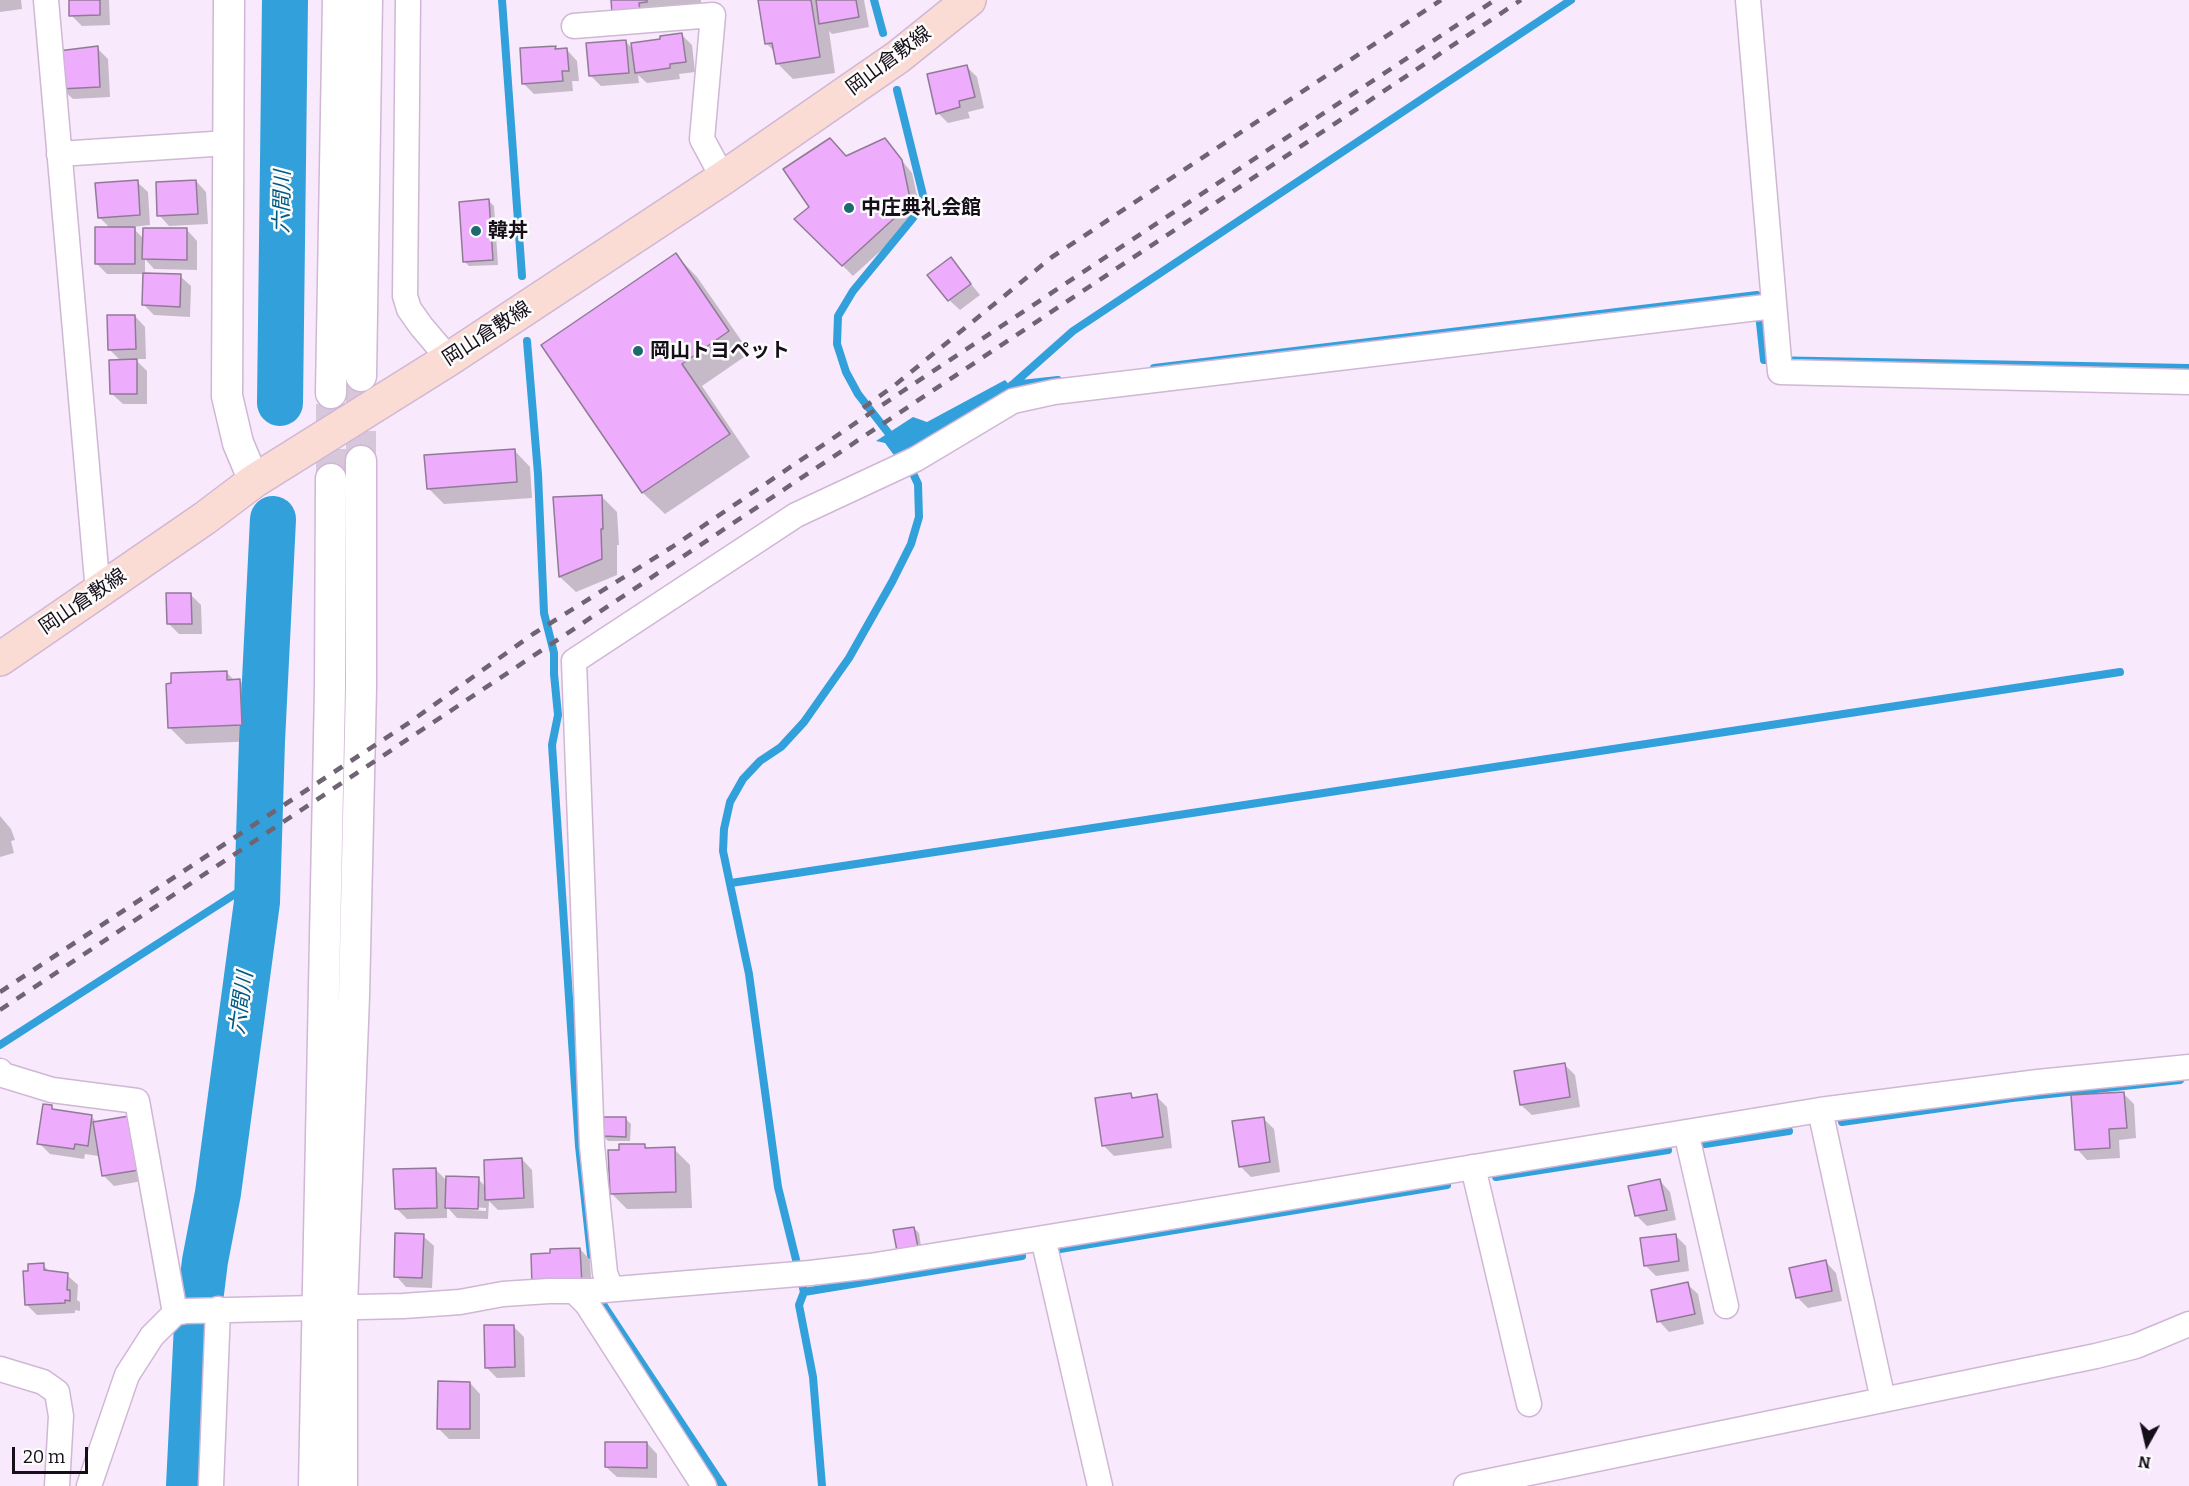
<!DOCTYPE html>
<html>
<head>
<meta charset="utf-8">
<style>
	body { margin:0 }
	#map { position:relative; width:2189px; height:1486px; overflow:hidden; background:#f8e9fc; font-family:Bitter,serif }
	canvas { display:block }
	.north { position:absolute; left:2117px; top:1414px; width:60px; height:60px; -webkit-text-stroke:4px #fcfcfc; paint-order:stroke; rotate:188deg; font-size:16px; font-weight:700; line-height:24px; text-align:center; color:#160e18 }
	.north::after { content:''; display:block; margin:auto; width:21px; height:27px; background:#160e18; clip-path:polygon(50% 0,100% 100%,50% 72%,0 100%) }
	.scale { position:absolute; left:12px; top:1447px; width:76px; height:27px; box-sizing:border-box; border:3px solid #160e18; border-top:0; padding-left:8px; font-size:18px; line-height:21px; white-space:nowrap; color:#160e18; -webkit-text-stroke:4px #fcfcfc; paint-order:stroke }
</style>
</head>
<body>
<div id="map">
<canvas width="2189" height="1486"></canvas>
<div class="north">N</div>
<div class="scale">20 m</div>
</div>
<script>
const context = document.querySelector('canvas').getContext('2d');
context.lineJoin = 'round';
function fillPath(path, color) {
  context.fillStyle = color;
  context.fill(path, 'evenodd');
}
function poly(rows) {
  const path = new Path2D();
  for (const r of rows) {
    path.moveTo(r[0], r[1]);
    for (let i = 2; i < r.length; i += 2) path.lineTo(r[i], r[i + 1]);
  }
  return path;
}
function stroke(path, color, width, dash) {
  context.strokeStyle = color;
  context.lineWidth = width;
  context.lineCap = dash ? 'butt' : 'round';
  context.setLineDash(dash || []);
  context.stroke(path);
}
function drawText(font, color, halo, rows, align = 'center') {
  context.font = font + ' Bitter,"Noto Sans JP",serif';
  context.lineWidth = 5;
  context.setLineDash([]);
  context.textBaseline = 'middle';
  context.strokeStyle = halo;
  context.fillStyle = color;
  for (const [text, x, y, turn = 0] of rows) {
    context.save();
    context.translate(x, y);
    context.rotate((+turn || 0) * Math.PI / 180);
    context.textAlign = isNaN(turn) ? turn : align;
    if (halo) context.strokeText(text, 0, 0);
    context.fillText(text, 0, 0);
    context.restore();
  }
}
fillPath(poly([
	[1005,380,1014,390,896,458,885,443,876,441,913,417,927,422]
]), '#32a0db');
fillPath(poly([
	[0,0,21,0,22,9,0,12],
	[71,0,109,0,110,25,82,26,71,15],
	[612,0,701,0,701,9,662,11,657,5,657,13,649,13],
	[760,0,864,0,869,27,832,34,829,31,835,73,793,79,777,63,775,52,767,44],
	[681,34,692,45,695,72,679,74,680,79,647,83,638,75,639,83,601,86,590,75,625,41,633,49],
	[555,47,558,50,567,50,577,61,579,81,572,81,573,91,534,94,524,84],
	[97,48,108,59,110,97,73,99,62,89],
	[966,66,977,77,984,108,968,112,970,118,948,123,938,113],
	[885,140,912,173,921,214,853,276,796,219,811,207,847,158],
	[196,181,206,192,208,224,169,226,159,215],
	[137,182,148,192,150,225,132,227,144,239,187,230,197,241,197,270,154,269,145,259,145,274,107,274,96,263,111,229,99,217],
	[489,201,494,206,498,265,469,266,464,261],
	[676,255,697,277,750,353,702,386,750,457,665,514,643,493,543,345],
	[951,259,980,295,960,310,949,300],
	[180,276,191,286,190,317,154,315,143,304],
	[135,316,145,327,146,359,135,359,147,371,147,404,123,404,112,394,121,361,109,349],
	[514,450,530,467,532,498,444,504,428,488],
	[601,496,617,512,619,545,617,545,617,575,576,592,560,577],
	[190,594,201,605,202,634,179,634,168,623],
	[227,673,235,681,240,681,256,697,258,741,186,744,170,728],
	[0,816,11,829,15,840,11,841,14,853,0,857],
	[1564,1064,1575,1075,1580,1107,1532,1115,1521,1105],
	[2123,1093,2134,1104,2136,1138,2119,1140,2120,1158,2087,1160,2077,1149],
	[1131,1095,1134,1099,1156,1096,1167,1107,1172,1148,1114,1156,1103,1145],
	[51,1107,56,1111,91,1116,148,1180,114,1186,104,1176,99,1150,98,1156,85,1154,84,1159,50,1154,39,1143],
	[1263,1118,1274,1129,1280,1172,1251,1177,1240,1166],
	[626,1119,631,1124,630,1141,608,1141,603,1136],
	[644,1145,648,1149,674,1149,690,1165,692,1208,627,1209,611,1193,621,1151],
	[522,1159,532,1170,534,1208,498,1210,489,1201,488,1219,457,1218,447,1207,447,1218,407,1219,396,1208,435,1169,447,1181,478,1179,486,1187],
	[455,1206,486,1208,486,1211,455,1209],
	[1660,1181,1670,1192,1676,1220,1647,1226,1636,1215],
	[914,1228,919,1233,922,1252,895,1231],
	[1675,1235,1686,1246,1689,1271,1656,1276,1645,1265],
	[423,1236,434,1246,432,1288,406,1287,396,1276],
	[580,1249,590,1260,592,1294,544,1296],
	[1826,1262,1836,1273,1842,1301,1808,1308,1797,1297],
	[43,1265,50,1272,67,1275,78,1285,77,1300,80,1302,80,1311,75,1310,75,1313,37,1315,26,1304],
	[1687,1284,1698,1294,1704,1324,1669,1332,1659,1321],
	[513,1326,524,1337,525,1377,497,1378,486,1367],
	[470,1383,480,1394,480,1439,449,1439,438,1428],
	[647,1443,657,1454,657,1478,617,1477,606,1467]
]), '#0003');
stroke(poly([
	[502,0,522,276],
	[874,0,883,33],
	[527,341,538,474,544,613,554,653,554,674,558,715,552,745,579,1146,591,1255],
	[1154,368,1757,295,1764,360,2189,368],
	[1012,385,1058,380],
	[1011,386,1073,331,1571,0],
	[893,439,858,394,846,372,837,344,838,316,853,291,913,218,924,199,897,90],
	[731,883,2120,672],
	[0,1045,257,880],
	[1842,1122,2012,1098,2180,1080],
	[1705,1144,1789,1131],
	[1496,1177,1668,1150],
	[1054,1250,1447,1185],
	[804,1292,1022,1256],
	[600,1293,604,1306,723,1486],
	[822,1486,813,1377,799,1305,804,1292,778,1187,749,974,723,851,724,829,730,802,743,779,760,761,781,747,804,722,849,658,892,582,911,544,919,517,918,484,910,467]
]), '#32a0db', 8);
stroke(poly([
	[280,403,285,0],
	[189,1486,197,1325,205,1261,218,1193,257,902,262,741,273,519]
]), '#32a0db', 46);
const building = poly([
	[69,0,100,0,100,15,69,16,69,0],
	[611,0,647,0,647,2,639,3,640,10,612,13,611,0],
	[758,0,811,0,820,57,776,64,772,43,765,44,758,0],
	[816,0,856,0,859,17,819,24,816,0],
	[682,33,686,62,670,64,670,68,635,73,631,43,660,39,660,36,682,33],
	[626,40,629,73,589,76,586,43,626,40],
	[98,46,100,87,60,89,58,51,98,46],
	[556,46,555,49,567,48,569,71,562,71,563,81,522,84,520,48,556,46],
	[967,65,975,97,959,101,960,107,936,114,927,74,967,65],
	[830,138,846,156,885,138,902,160,911,203,842,266,794,219,809,207,783,169,830,138],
	[138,180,140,215,98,218,95,183,138,180],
	[196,180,198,214,157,216,156,182,196,180],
	[489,199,493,260,463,262,459,202,489,199],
	[95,227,135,227,135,264,95,264,95,227],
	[143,228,187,228,187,260,142,259,143,228],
	[676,253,729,331,682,364,730,434,642,493,541,345,676,253],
	[951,257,971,284,948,301,927,275,951,257],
	[143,273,181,274,180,307,142,305,143,273],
	[107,315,135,315,136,349,108,350,107,315],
	[137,359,137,394,110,394,109,360,137,359],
	[515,449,517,482,427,489,424,455,515,449],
	[602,495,603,529,601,529,602,559,559,577,553,497,602,495],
	[166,593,191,593,192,624,167,624,166,593],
	[227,671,227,680,240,679,242,725,168,728,166,684,171,683,171,673,227,671],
	[1565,1063,1570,1097,1520,1105,1514,1071,1565,1063],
	[2124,1092,2127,1128,2109,1129,2110,1148,2075,1150,2071,1095,2124,1092],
	[1131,1093,1132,1098,1157,1094,1163,1137,1102,1146,1095,1098,1131,1093],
	[43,1104,52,1105,52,1109,92,1115,88,1146,75,1144,74,1149,37,1144,43,1104],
	[129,1116,139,1170,102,1176,93,1122,129,1116],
	[603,1117,626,1117,626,1137,602,1136,603,1117],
	[1264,1117,1270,1162,1239,1167,1232,1121,1264,1117],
	[619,1144,645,1144,645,1148,675,1147,676,1192,610,1194,608,1150,619,1150,619,1144],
	[522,1158,524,1198,485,1200,484,1160,522,1158],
	[436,1168,437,1208,395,1209,393,1169,436,1168],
	[446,1176,479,1177,478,1209,445,1208,446,1176],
	[1660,1179,1667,1210,1635,1216,1628,1186,1660,1179],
	[914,1227,918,1247,897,1251,893,1230,914,1227],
	[395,1233,424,1234,422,1278,394,1277,395,1233],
	[1676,1234,1679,1261,1644,1266,1640,1238,1676,1234],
	[580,1248,582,1284,532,1286,531,1254,550,1253,550,1249,580,1248],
	[1826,1260,1832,1291,1796,1298,1789,1268,1826,1260],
	[44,1263,44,1270,68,1273,67,1290,70,1290,70,1301,65,1300,65,1303,25,1305,23,1271,28,1271,28,1264,44,1263],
	[1688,1282,1695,1314,1657,1322,1651,1290,1688,1282],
	[484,1325,514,1325,515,1367,485,1368,484,1325],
	[438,1381,470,1382,470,1429,437,1429,438,1381],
	[605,1442,647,1442,647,1468,605,1467,605,1442]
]);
fillPath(building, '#edacfc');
stroke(building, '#917a96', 1.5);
stroke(poly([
	[361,461,361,376],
	[331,479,331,393]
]), '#d6c8da', 30, [30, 15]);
const minor = poly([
	[46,0,98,592],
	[408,0,405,296,409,309,421,326,449,359],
	[1748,0,1780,372,2189,382],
	[574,26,713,15,702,139,723,178],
	[59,154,228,143],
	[0,1071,3,1075,52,1090,137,1101,175,1313],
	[1820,1110,1883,1400],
	[1686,1132,1726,1306],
	[1473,1167,1529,1404],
	[1043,1238,1100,1486],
	[611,1289,605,1273,592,1146,574,661,796,515,916,459,1013,401,1054,392,1774,306],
	[575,1292,587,1304,704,1486],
	[0,1369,43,1382,57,1392,61,1416,57,1486],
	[89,1486,127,1375,152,1336,175,1313,186,1311,403,1306,460,1302,503,1294,549,1291,592,1291,810,1273,870,1266,1043,1238,1820,1110,2038,1082,2189,1067],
	[211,1486,218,1309],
	[1466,1486,2096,1356,2136,1346,2189,1324]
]);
const tertiary = poly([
	[229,0,227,396,238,443,254,481],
	[361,376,367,0],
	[331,393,338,0],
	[314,1486,330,688,331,479],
	[342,1486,342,1306,354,996,361,688,361,461]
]);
const secondary = poly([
	[0,659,205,518,254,481,449,359,723,178,898,57,969,0]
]);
stroke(minor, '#d0b7d5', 27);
stroke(tertiary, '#d0b7d5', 33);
stroke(secondary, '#d0b7d5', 36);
stroke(minor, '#fff', 24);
stroke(tertiary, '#fff', 30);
stroke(secondary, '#fadcd4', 33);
stroke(poly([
	[863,408,895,385,1052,257,1441,0],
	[0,992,410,722,533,634,672,547,900,393,1495,0],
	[0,1010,1521,0]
]), '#6f6472', 4.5, [10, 10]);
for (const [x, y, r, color] of [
	[849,208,6,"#1d6970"],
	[476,231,6,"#1d6970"],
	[638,351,6,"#1d6970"]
]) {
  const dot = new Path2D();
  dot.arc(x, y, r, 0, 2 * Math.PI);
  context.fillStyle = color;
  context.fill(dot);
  stroke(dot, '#fcfcfc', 2);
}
drawText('20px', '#160e18', '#fcfcfc', [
	["岡山倉敷線",889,61,-37],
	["岡山倉敷線",487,334,-33],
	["岡山倉敷線",83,602,-34]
]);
drawText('bold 20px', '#160e18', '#fcfcfc', [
	["中庄典礼会館",861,208],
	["韓丼",488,231],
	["岡山トヨペット",650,351]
], 'left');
drawText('italic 21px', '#025981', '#fcfcfc', [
	["六間川",283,202,-89],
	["六間川",242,1003,-82]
]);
</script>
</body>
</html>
